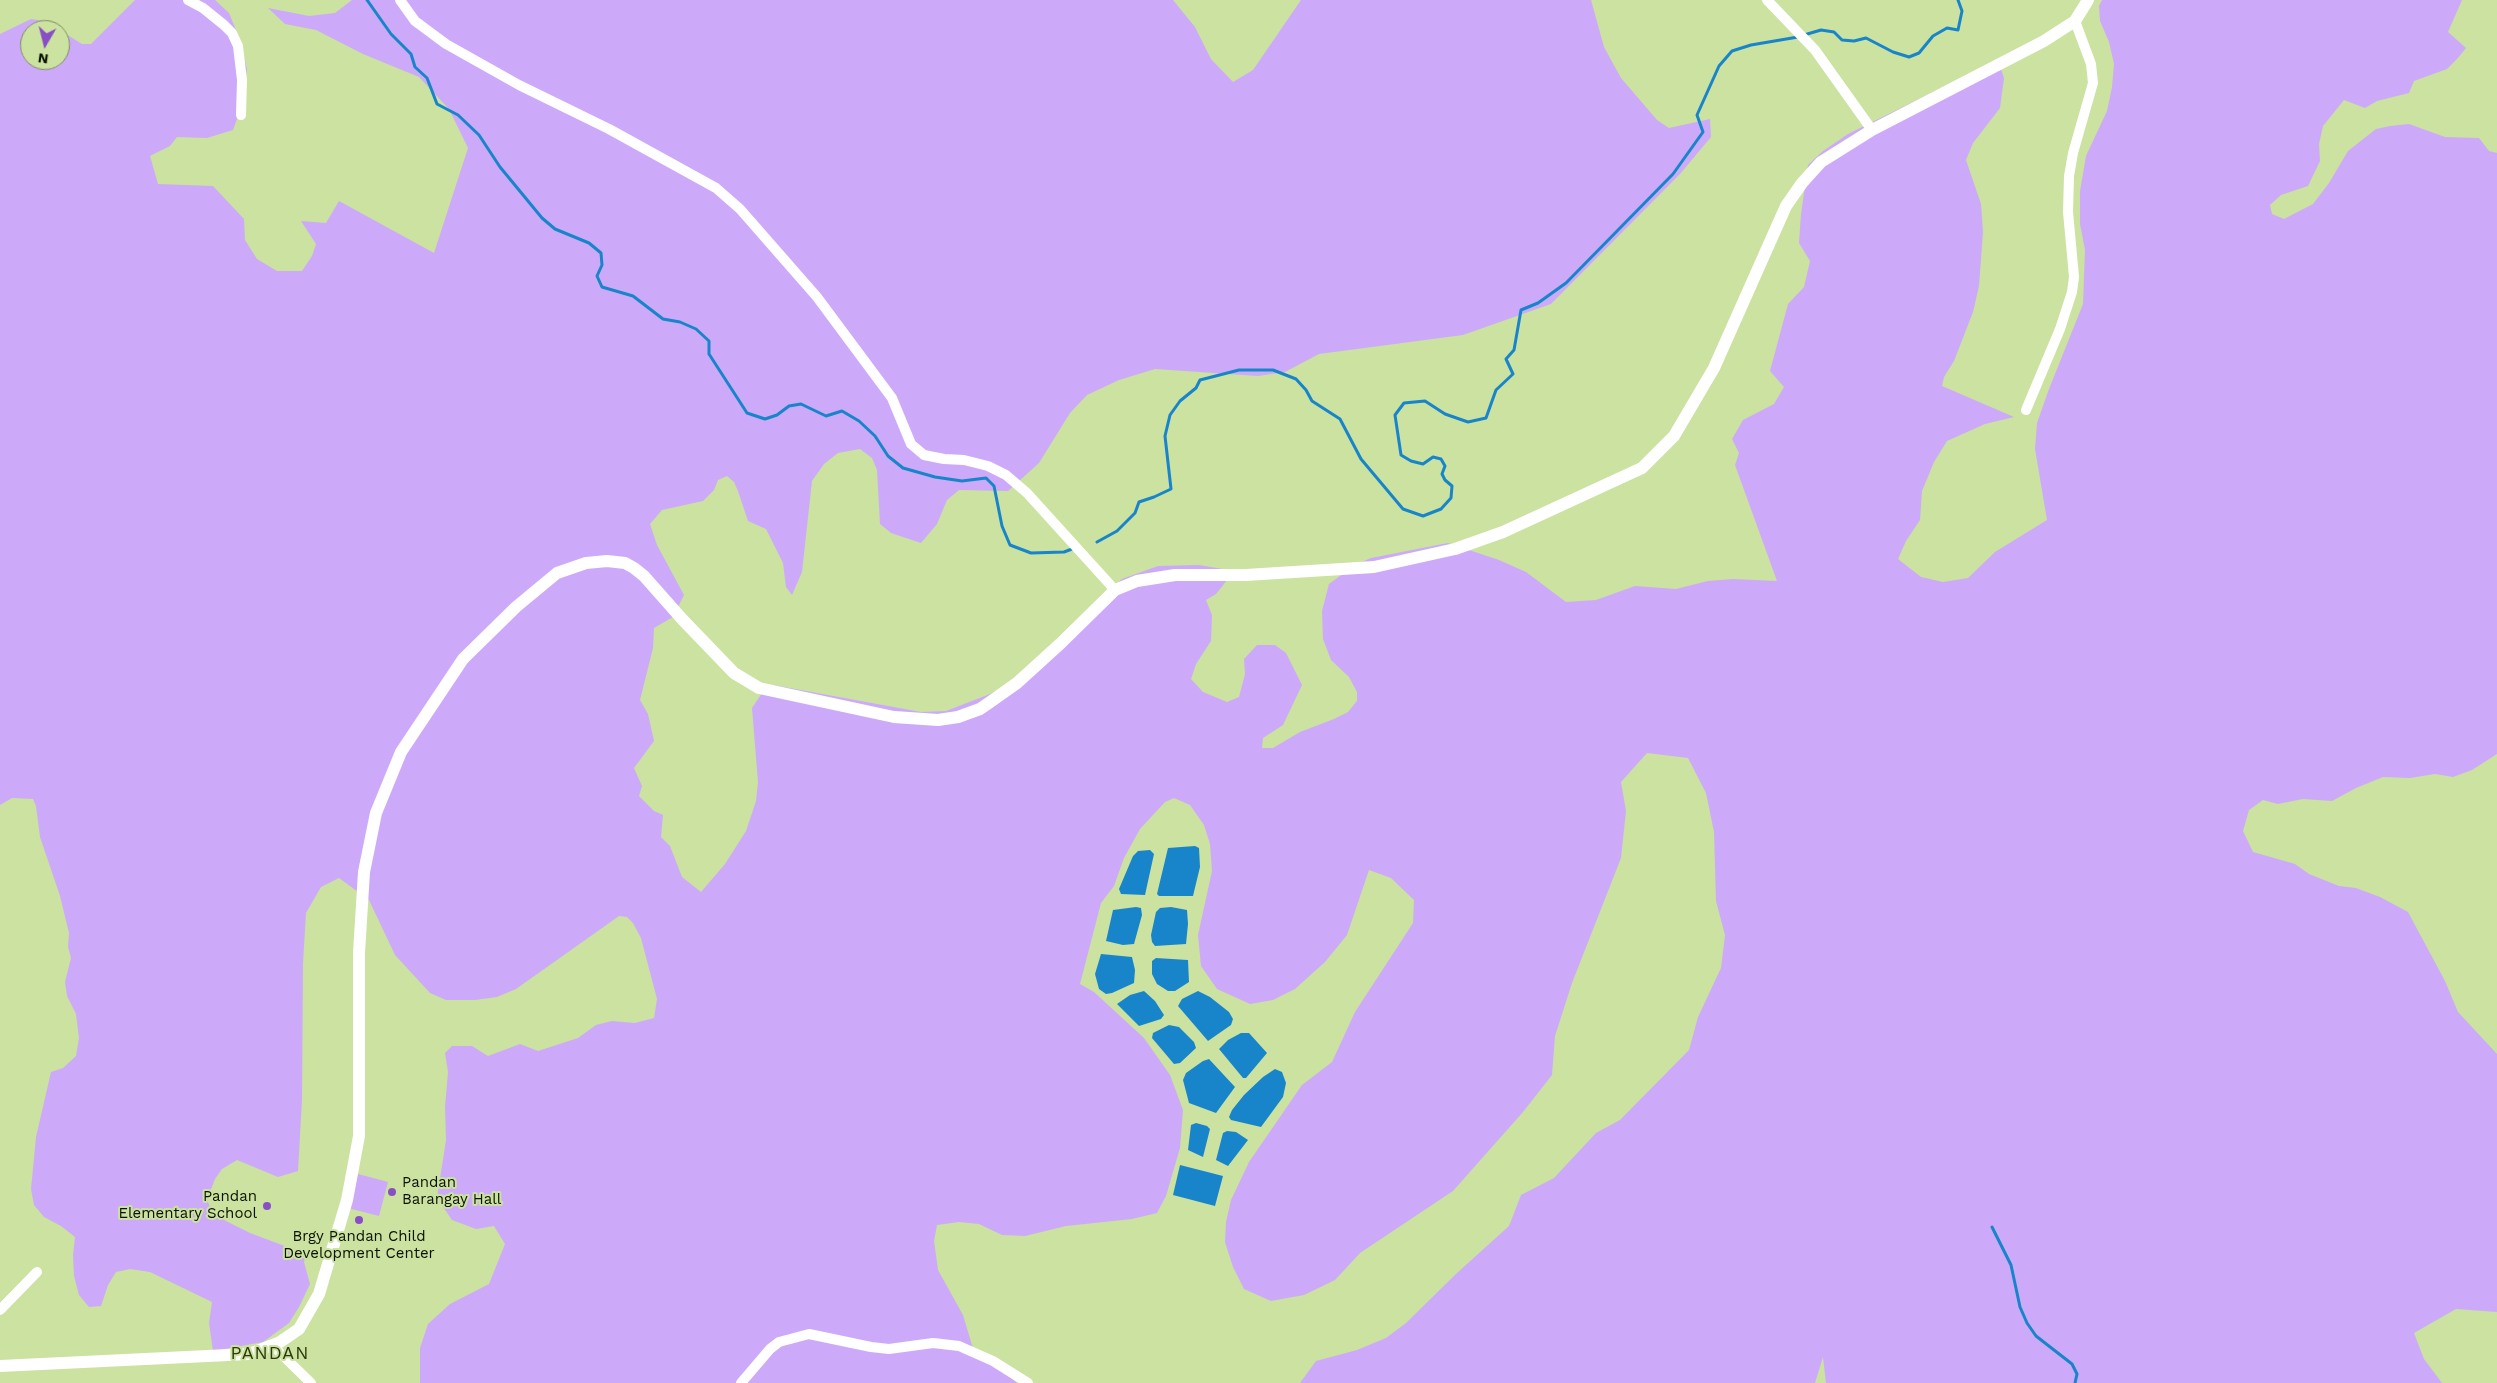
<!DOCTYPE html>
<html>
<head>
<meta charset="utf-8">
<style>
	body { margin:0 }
	#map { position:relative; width:2497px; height:1383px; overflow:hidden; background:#cbe2a1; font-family:"Work Sans",sans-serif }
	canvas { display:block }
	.north { position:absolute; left:20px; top:20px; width:50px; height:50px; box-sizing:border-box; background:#cbe2a1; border:1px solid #7e8f61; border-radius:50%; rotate:188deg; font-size:14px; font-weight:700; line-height:20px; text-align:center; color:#0b1200 }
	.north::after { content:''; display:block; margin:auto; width:18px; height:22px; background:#894ec5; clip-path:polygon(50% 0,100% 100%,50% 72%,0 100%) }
</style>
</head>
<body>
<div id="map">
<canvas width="2497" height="1383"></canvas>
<div class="north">N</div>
</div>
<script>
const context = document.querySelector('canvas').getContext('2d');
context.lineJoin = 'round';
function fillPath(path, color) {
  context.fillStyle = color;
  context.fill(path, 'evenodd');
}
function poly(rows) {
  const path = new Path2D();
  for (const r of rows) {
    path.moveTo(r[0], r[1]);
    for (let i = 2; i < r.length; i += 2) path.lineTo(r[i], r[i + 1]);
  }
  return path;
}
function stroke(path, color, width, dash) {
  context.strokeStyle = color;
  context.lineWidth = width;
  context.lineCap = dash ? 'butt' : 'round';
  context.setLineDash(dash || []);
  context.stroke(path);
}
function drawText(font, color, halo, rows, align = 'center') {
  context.font = font + ' "Work Sans",sans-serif';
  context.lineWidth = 4;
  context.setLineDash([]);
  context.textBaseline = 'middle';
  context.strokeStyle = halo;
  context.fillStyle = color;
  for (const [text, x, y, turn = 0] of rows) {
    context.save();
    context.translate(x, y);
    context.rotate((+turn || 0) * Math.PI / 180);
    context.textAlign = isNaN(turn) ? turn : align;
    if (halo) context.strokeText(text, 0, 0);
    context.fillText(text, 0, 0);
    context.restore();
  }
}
fillPath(poly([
	[135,0,215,0,229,13,238,35,247,69,241,108,233,130,207,138,177,137,170,146,150,156,158,184,213,186,244,219,245,240,257,259,277,271,302,271,312,256,316,244,301,221,326,223,339,201,434,253,468,148,449,109,419,77,363,54,316,30,285,24,268,8,309,16,335,13,352,0,1173,0,1195,27,1211,59,1233,82,1253,70,1301,0,1591,0,1604,47,1621,78,1657,120,1669,128,1710,119,1711,137,1680,174,1551,304,1463,335,1319,354,1285,372,1258,376,1155,369,1119,380,1087,395,1070,413,1039,463,1008,491,959,490,947,500,937,524,921,543,891,533,880,524,877,470,872,458,860,449,838,453,824,464,812,481,802,572,792,595,786,587,783,563,766,529,748,521,738,491,734,482,727,476,718,480,714,490,703,501,662,510,650,524,657,545,684,595,673,617,654,628,653,648,640,700,648,714,654,741,634,768,642,786,639,796,654,811,663,815,661,837,670,846,682,877,701,892,725,864,746,831,756,801,758,782,752,708,762,693,773,685,921,712,946,711,990,694,1013,681,1122,579,1158,566,1199,565,1228,570,1231,575,1216,594,1206,600,1212,615,1211,641,1196,664,1191,679,1203,692,1227,702,1239,697,1245,674,1244,659,1257,645,1275,645,1286,653,1302,685,1283,725,1263,738,1262,748,1273,748,1300,732,1334,719,1348,712,1357,701,1357,692,1349,677,1331,660,1323,639,1322,611,1329,584,1355,565,1371,558,1448,543,1499,560,1526,572,1566,602,1596,600,1635,586,1676,589,1708,581,1733,579,1777,581,1735,465,1739,453,1732,439,1743,420,1774,404,1784,387,1770,371,1788,304,1804,287,1810,261,1799,243,1801,214,1808,165,1823,151,1848,134,1998,60,2004,78,2000,108,1973,143,1966,160,1981,204,1983,232,1979,286,1973,312,1954,361,1944,377,1942,386,2014,417,1985,424,1947,441,1934,462,1922,491,1920,520,1906,541,1898,559,1921,577,1943,582,1968,578,1995,552,2047,520,2035,449,2037,423,2049,389,2083,304,2085,250,2080,224,2080,191,2086,156,2107,111,2112,87,2114,64,2109,42,2100,21,2099,6,2102,0,2462,0,2448,32,2466,48,2457,59,2447,69,2414,81,2409,93,2377,101,2365,108,2344,100,2323,126,2319,144,2320,161,2308,186,2281,195,2270,205,2272,214,2284,219,2313,204,2329,183,2348,151,2376,129,2390,126,2409,124,2445,137,2479,138,2489,151,2497,153,2497,754,2472,770,2453,777,2435,774,2410,778,2383,777,2356,788,2332,801,2303,799,2278,804,2263,800,2249,810,2243,831,2253,852,2295,864,2309,874,2339,886,2356,888,2380,897,2408,912,2445,981,2458,1012,2497,1054,2497,1312,2456,1309,2414,1333,2424,1359,2442,1383,1826,1383,1823,1357,1815,1383,1300,1383,1316,1361,1357,1350,1386,1338,1406,1323,1457,1273,1509,1226,1521,1195,1554,1178,1596,1133,1620,1120,1689,1050,1698,1017,1721,968,1725,935,1716,901,1714,832,1706,793,1688,758,1647,753,1621,782,1626,811,1621,858,1572,983,1555,1036,1552,1075,1523,1112,1453,1191,1360,1253,1335,1280,1304,1295,1271,1301,1244,1289,1233,1267,1225,1242,1226,1222,1231,1200,1249,1162,1302,1085,1332,1062,1355,1012,1413,923,1414,900,1391,878,1369,870,1347,935,1325,962,1295,989,1273,1000,1250,1004,1217,989,1201,966,1198,935,1212,871,1210,844,1204,825,1190,805,1174,798,1165,802,1140,829,1124,858,1114,886,1101,903,1080,984,1094,992,1144,1038,1170,1075,1183,1110,1180,1148,1166,1196,1157,1213,1132,1219,1066,1226,1025,1236,1002,1235,979,1224,959,1222,937,1225,934,1241,938,1270,963,1315,974,1352,993,1362,1017,1383,420,1383,420,1348,428,1324,450,1304,489,1284,505,1244,494,1226,476,1229,452,1220,437,1198,446,1140,445,1107,448,1072,445,1053,452,1046,472,1046,488,1056,520,1044,538,1051,578,1038,596,1025,612,1021,635,1023,654,1018,657,999,641,938,633,923,627,917,619,916,516,989,497,997,475,1000,446,1000,430,993,395,955,369,900,339,878,321,887,306,913,303,963,302,1100,298,1171,278,1177,237,1160,222,1169,215,1179,207,1200,213,1213,226,1221,250,1233,306,1254,304,1262,310,1284,299,1307,289,1323,263,1342,213,1351,209,1323,212,1302,150,1272,130,1269,116,1272,108,1285,101,1306,89,1307,79,1295,74,1276,73,1255,75,1237,61,1226,44,1217,34,1205,31,1189,36,1137,51,1072,63,1068,76,1056,79,1038,76,1014,67,996,65,982,71,958,68,947,69,933,60,896,40,837,36,806,33,799,12,798,0,805,0,34,31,19,45,21,82,44,91,44],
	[30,30,60,30,60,60,30,60],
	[358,1174,388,1182,379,1216,348,1208]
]), '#ccaaf9');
fillPath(poly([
	[1195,846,1199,848,1200,867,1193,896,1159,896,1157,894,1168,848],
	[1150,850,1154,854,1145,895,1121,894,1119,889,1133,856,1138,851],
	[1136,907,1141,908,1142,915,1134,944,1123,945,1106,941,1113,910],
	[1171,907,1187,910,1188,924,1186,944,1155,946,1152,942,1151,935,1156,912,1160,908],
	[1101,954,1132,957,1135,970,1134,983,1112,993,1106,994,1099,989,1095,974],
	[1156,958,1188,960,1189,982,1175,991,1168,991,1157,984,1152,974,1152,961],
	[1144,991,1155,1001,1164,1015,1161,1019,1139,1026,1117,1004,1130,995],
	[1198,991,1210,997,1229,1012,1233,1019,1231,1025,1208,1041,1178,1006,1182,999],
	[1169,1025,1179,1027,1194,1042,1196,1048,1180,1063,1174,1064,1152,1038,1153,1033],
	[1241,1033,1249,1033,1267,1053,1246,1078,1243,1078,1219,1049,1228,1040],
	[1209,1059,1235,1087,1216,1113,1189,1103,1183,1080,1186,1073,1203,1061],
	[1275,1069,1282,1072,1286,1083,1283,1097,1261,1127,1231,1120,1229,1117,1232,1110,1244,1095,1263,1077],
	[1196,1123,1207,1126,1210,1129,1203,1157,1188,1150,1191,1125],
	[1227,1131,1236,1132,1248,1140,1228,1166,1216,1160,1223,1133],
	[1180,1165,1223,1176,1215,1206,1173,1195]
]), '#1885cb');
stroke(poly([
	[367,0,391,34,411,54,415,67,427,78,437,104,458,115,479,135,500,167,542,218,555,229,589,243,601,253,602,265,597,276,602,287,633,296,663,319,680,322,696,329,709,341,709,354,747,413,765,419,777,415,789,406,801,404,826,416,842,411,859,421,875,436,888,456,903,468,935,477,962,481,986,478,994,486,1002,526,1010,545,1031,553,1064,552,1072,549],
	[1804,35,1821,30,1834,32,1842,40,1854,41,1866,38,1893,52,1909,57,1919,53,1933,36,1947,28,1958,30,1962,11,1958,0],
	[1097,542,1117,531,1135,513,1139,502,1154,497,1171,489,1165,436,1170,415,1180,401,1196,388,1200,380,1239,370,1273,370,1296,379,1306,390,1312,401,1340,419,1361,459,1403,509,1423,516,1441,509,1451,498,1452,486,1445,480,1442,474,1445,466,1441,459,1433,457,1423,464,1411,461,1401,455,1395,415,1404,403,1425,401,1445,414,1468,422,1486,418,1496,390,1513,374,1506,359,1514,350,1521,310,1538,303,1566,283,1673,174,1703,132,1697,115,1719,66,1732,51,1751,45,1798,37],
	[1992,1227,2011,1265,2020,1307,2027,1323,2036,1336,2072,1364,2077,1374,2075,1383]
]), '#1885cb', 3);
stroke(poly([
	[188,0,203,8,224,25,232,33,238,46,242,80,241,115],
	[400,0,415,21,446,44,519,85,609,129,716,188,740,209,817,297,892,398,911,444,924,455,944,459,964,460,988,466,1006,475,1027,493,1115,590],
	[1767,0,1815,50,1872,130],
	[2026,410,2060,329,2072,292,2074,277,2068,212,2069,176,2073,153,2093,83,2091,64,2075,21],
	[0,1310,37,1272],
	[273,1346,311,1383],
	[741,1383,770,1349,779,1342,809,1334,871,1347,889,1349,933,1343,959,1346,993,1361,1028,1383]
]), '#fff', 10);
stroke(poly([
	[0,1366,249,1354,280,1342,299,1329,319,1294,347,1200,359,1136,359,953,364,872,376,813,401,752,463,659,516,607,557,573,586,563,607,561,625,563,634,568,644,576,682,619,734,673,759,688,894,717,938,720,958,717,980,709,993,700,1017,683,1061,643,1115,590,1137,581,1175,575,1246,575,1374,567,1455,549,1503,532,1642,468,1674,436,1714,368,1786,206,1802,183,1821,162,1872,130,2044,41,2075,21,2088,0]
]), '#fff', 12);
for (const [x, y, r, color] of [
	[392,1192,5,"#894ec5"],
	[267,1206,5,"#894ec5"],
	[359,1220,5,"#894ec5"]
]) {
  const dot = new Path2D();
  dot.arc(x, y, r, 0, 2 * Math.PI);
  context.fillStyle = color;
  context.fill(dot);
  stroke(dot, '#cbe2a1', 2);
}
drawText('15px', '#0b1200', '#cbe2a1', [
	["Pandan",402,1183],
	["Barangay Hall",402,1200],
	["Pandan",257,1197,"right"],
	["Elementary School",257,1214,"right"],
	["Brgy Pandan Child",359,1237,"center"],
	["Development Center",359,1254,"center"]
], 'left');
context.letterSpacing = '1px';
drawText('18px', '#2c3a0a', '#cbe2a1', [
	["PANDAN",270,1354]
]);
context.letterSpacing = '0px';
</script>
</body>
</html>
